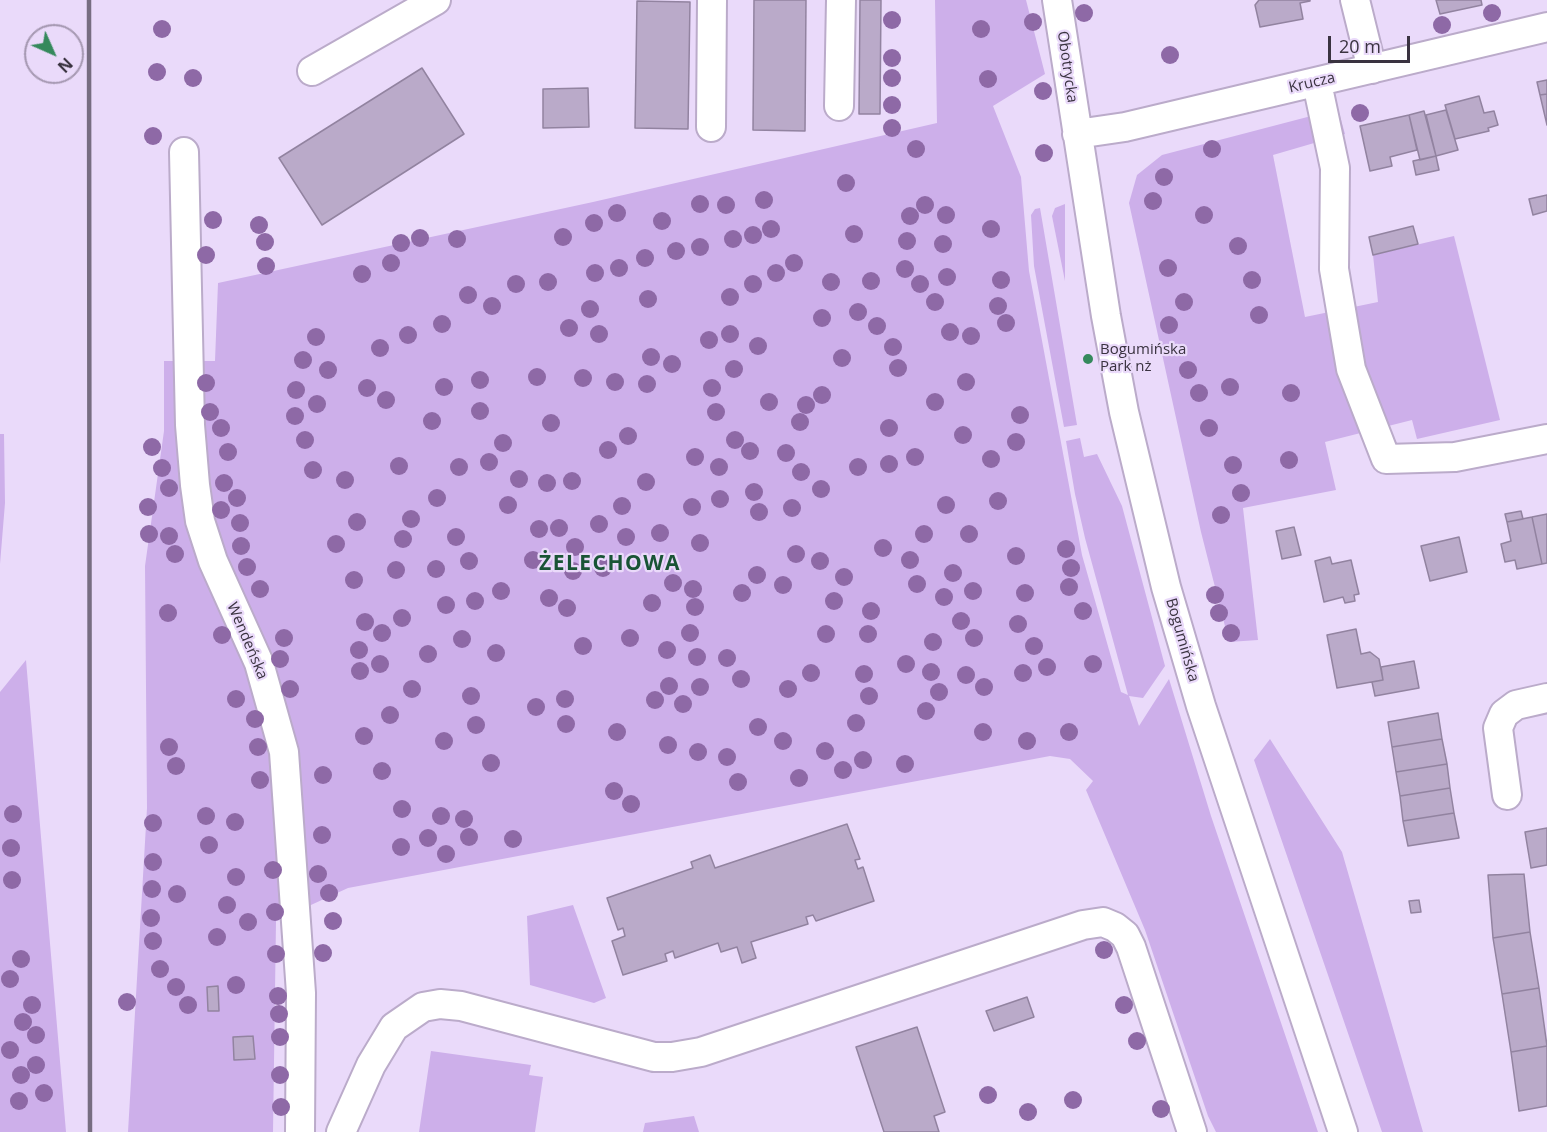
<!DOCTYPE html>
<html>
<head>
<meta charset="utf-8">
<style>
	body { margin:0 }
	#map { position:relative; width:1547px; height:1132px; overflow:hidden; background:#eadafa; font-family:"Open Sans",sans-serif }
	canvas { display:block }
	.north { position:absolute; left:24px; top:24px; width:60px; height:60px; box-sizing:border-box; background:#eadafa; border:2px solid #a497b0; border-radius:50%; rotate:135deg; font-size:16px; font-weight:700; line-height:24px; text-align:center; color:#3a3340 }
	.north::after { content:''; display:block; margin:auto; width:21px; height:27px; background:#35895c; clip-path:polygon(50% 0,100% 100%,50% 72%,0 100%) }
	.scale { position:absolute; left:1328px; top:36px; width:82px; height:27px; box-sizing:border-box; border:3px solid #3a3340; border-top:0; padding-left:8px; font-size:18px; line-height:21px; white-space:nowrap; color:#3a3340; -webkit-text-stroke:4px #eadafa; paint-order:stroke }
</style>
</head>
<body>
<div id="map">
<canvas width="1547" height="1132"></canvas>
<div class="north">N</div>
<div class="scale">20 m</div>
</div>
<script>
const context = document.querySelector('canvas').getContext('2d');
context.lineJoin = 'round';
function fillPath(path, color) {
  context.fillStyle = color;
  context.fill(path, 'evenodd');
}
function poly(rows) {
  const path = new Path2D();
  for (const r of rows) {
    path.moveTo(r[0], r[1]);
    for (let i = 2; i < r.length; i += 2) path.lineTo(r[i], r[i + 1]);
  }
  return path;
}
function stroke(path, color, width, dash) {
  context.strokeStyle = color;
  context.lineWidth = width;
  context.lineCap = dash ? 'butt' : 'round';
  context.setLineDash(dash || []);
  context.stroke(path);
}
function drawText(font, color, halo, rows, align = 'center') {
  context.font = font + ' "Open Sans",sans-serif';
  context.lineWidth = 4.5;
  context.setLineDash([]);
  context.textBaseline = 'middle';
  context.strokeStyle = halo;
  context.fillStyle = color;
  for (const [text, x, y, turn = 0] of rows) {
    context.save();
    context.translate(x, y);
    context.rotate((+turn || 0) * Math.PI / 180);
    context.textAlign = isNaN(turn) ? turn : align;
    if (halo) context.strokeText(text, 0, 0);
    context.fillText(text, 0, 0);
    context.restore();
  }
}
fillPath(poly([
	[935,0,1026,0,1045,74,993,106,1021,177,1029,271,1082,555,1121,692,1128,695,1085,538,1075,494,1066,441,1080,438,1084,457,1097,454,1122,506,1165,666,1143,698,1129,696,1139,726,1169,679,1211,816,1318,1132,1216,1132,1208,1116,1145,930,1086,790,1093,781,1070,759,1050,756,348,888,276,921,273,1132,128,1132,147,808,145,566,164,431,164,361,215,361,218,283,593,202,937,123],
	[1338,109,1345,134,1273,155,1305,317,1378,302,1373,255,1454,236,1500,420,1417,439,1412,420,1325,442,1336,490,1243,508,1258,640,1229,642,1201,532,1129,203,1137,175,1162,155],
	[1065,204,1065,281,1052,216,1055,208],
	[1040,208,1077,425,1064,427,1034,266,1031,215,1035,209],
	[0,434,4,434,5,503,0,564],
	[26,660,66,1132,0,1132,0,692],
	[1270,739,1342,852,1423,1132,1382,1132,1254,760],
	[573,905,606,998,594,1003,530,985,527,916],
	[431,1051,531,1065,529,1075,543,1077,535,1132,419,1132],
	[694,1116,699,1132,643,1132,645,1123]
]), '#cdafea');
const building = poly([
	[754,0,806,0,805,131,753,130,754,0],
	[860,0,881,0,880,114,859,114,860,0],
	[1259,0,1310,0,1310,1,1300,3,1303,19,1260,27,1255,5,1259,0],
	[1436,0,1481,0,1482,5,1440,14,1436,0],
	[637,1,690,2,688,129,635,128,637,1],
	[422,68,464,134,322,225,279,158,422,68],
	[1547,80,1547,94,1540,95,1537,82,1547,80],
	[588,88,589,127,543,128,543,89,588,88],
	[1547,94,1547,125,1540,95,1547,94],
	[1479,96,1484,113,1494,111,1498,125,1488,128,1489,131,1455,139,1445,105,1479,96],
	[1446,110,1458,150,1436,156,1426,115,1446,110],
	[1424,111,1436,156,1420,160,1409,115,1424,111],
	[1409,115,1417,150,1390,157,1392,166,1370,171,1360,126,1409,115],
	[1436,156,1439,170,1416,175,1413,161,1436,156],
	[1547,195,1547,211,1533,215,1529,199,1547,195],
	[1413,226,1418,244,1373,255,1369,237,1413,226],
	[1521,511,1523,519,1507,522,1505,514,1521,511],
	[1547,514,1547,563,1542,564,1532,517,1547,514],
	[1532,517,1542,564,1517,569,1515,560,1505,562,1501,544,1511,541,1507,522,1532,517],
	[1294,527,1301,555,1282,559,1276,531,1294,527],
	[1459,537,1467,572,1430,581,1421,546,1459,537],
	[1330,557,1332,564,1351,560,1359,594,1354,595,1355,601,1345,603,1343,597,1324,602,1315,561,1330,557],
	[1356,629,1361,654,1370,652,1379,659,1383,680,1337,688,1327,635,1356,629],
	[1414,661,1419,688,1375,696,1372,682,1383,680,1381,667,1414,661],
	[1438,713,1442,739,1392,747,1388,722,1438,713],
	[1442,739,1447,764,1396,772,1392,747,1442,739],
	[1447,764,1450,788,1400,796,1396,772,1447,764],
	[1450,788,1454,813,1403,821,1400,796,1450,788],
	[1454,813,1459,838,1408,846,1403,821,1454,813],
	[847,824,860,859,855,860,858,869,863,867,874,901,816,921,813,915,806,917,808,924,751,942,756,958,742,963,737,947,721,952,718,943,675,958,673,951,665,954,667,961,623,975,612,941,625,936,623,928,618,930,607,898,693,868,691,862,710,855,715,868,847,824],
	[1547,828,1547,865,1531,868,1525,832,1547,828],
	[1524,874,1530,932,1493,938,1488,875,1524,874],
	[1419,900,1421,912,1411,913,1409,901,1419,900],
	[1530,932,1539,988,1502,994,1493,938,1530,932],
	[218,986,219,1011,208,1011,207,987,218,986],
	[1539,988,1547,1046,1511,1052,1502,994,1539,988],
	[1027,997,1034,1017,994,1031,986,1011,1027,997],
	[917,1027,945,1112,934,1116,939,1132,884,1132,856,1047,917,1027],
	[253,1036,255,1059,234,1060,233,1037,253,1036],
	[1547,1046,1547,1106,1519,1111,1511,1052,1547,1046]
]);
fillPath(building, '#baaac9');
stroke(building, '#9283a0', 1.5);
const minor = poly([
	[1057,0,1106,316,1124,412,1166,587,1201,706,1343,1132],
	[1355,0,1372,69],
	[312,71,436,0],
	[1317,83,1335,168,1334,269,1351,369,1386,459,1455,457,1547,439],
	[839,106,841,0],
	[711,127,712,0],
	[1077,134,1125,127,1547,27],
	[184,152,190,425,195,485,200,521,213,561,259,663,284,752,301,993,300,1132],
	[1507,795,1498,728,1504,714,1516,705,1547,698],
	[341,1132,371,1065,394,1027,423,1007,440,1004,461,1006,654,1057,672,1057,701,1052,1083,925,1103,922,1115,927,1125,935,1131,947,1192,1132]
]);
stroke(minor, '#bbabca', 32);
stroke(minor, '#fff', 28);
stroke(poly([
	[89,0,90,1132]
]), '#776d81', 4.5);
context.fillStyle = '#8e69a6';
for (const [x, y] of [
	[1084,13],
	[1492,13],
	[892,20],
	[1033,22],
	[1442,25],
	[162,29],
	[981,29],
	[1170,55],
	[892,58],
	[157,72],
	[193,78],
	[892,78],
	[988,79],
	[1043,91],
	[892,105],
	[1360,113],
	[892,128],
	[153,136],
	[916,149],
	[1212,149],
	[1044,153],
	[1164,177],
	[846,183],
	[764,200],
	[1153,201],
	[700,204],
	[726,205],
	[925,205],
	[617,213],
	[946,215],
	[1204,215],
	[910,216],
	[213,220],
	[662,221],
	[594,223],
	[259,225],
	[771,229],
	[991,229],
	[854,234],
	[753,235],
	[563,237],
	[420,238],
	[457,239],
	[733,239],
	[907,241],
	[265,242],
	[401,243],
	[943,244],
	[1238,246],
	[700,247],
	[676,251],
	[206,255],
	[645,258],
	[391,263],
	[794,263],
	[266,266],
	[619,268],
	[1168,268],
	[905,269],
	[595,273],
	[776,273],
	[362,274],
	[947,277],
	[1001,280],
	[1252,280],
	[871,281],
	[548,282],
	[831,282],
	[516,284],
	[753,284],
	[920,284],
	[468,295],
	[730,297],
	[648,299],
	[935,302],
	[1184,302],
	[492,306],
	[998,306],
	[590,309],
	[858,312],
	[1259,315],
	[822,318],
	[1006,323],
	[442,324],
	[1169,325],
	[877,326],
	[569,328],
	[950,332],
	[599,334],
	[730,334],
	[408,335],
	[971,336],
	[316,337],
	[709,340],
	[758,346],
	[893,347],
	[380,348],
	[651,357],
	[842,358],
	[303,360],
	[672,364],
	[898,368],
	[734,369],
	[328,370],
	[1188,370],
	[537,377],
	[583,378],
	[480,380],
	[615,382],
	[966,382],
	[206,383],
	[647,384],
	[444,387],
	[1230,387],
	[367,388],
	[712,388],
	[296,390],
	[1199,393],
	[1291,393],
	[822,395],
	[386,400],
	[769,402],
	[935,402],
	[317,404],
	[806,405],
	[480,411],
	[210,412],
	[716,412],
	[1020,415],
	[295,416],
	[432,421],
	[800,422],
	[551,423],
	[221,428],
	[889,428],
	[1209,428],
	[963,435],
	[628,436],
	[305,440],
	[735,440],
	[1016,442],
	[503,443],
	[152,447],
	[608,450],
	[750,451],
	[228,452],
	[786,453],
	[695,457],
	[915,457],
	[991,459],
	[1289,460],
	[489,462],
	[889,464],
	[1233,465],
	[399,466],
	[459,467],
	[719,467],
	[858,467],
	[162,468],
	[313,470],
	[801,472],
	[519,479],
	[345,480],
	[572,481],
	[646,482],
	[224,483],
	[547,483],
	[169,488],
	[821,489],
	[754,492],
	[1241,493],
	[237,498],
	[437,498],
	[720,499],
	[998,501],
	[508,505],
	[946,505],
	[622,506],
	[148,507],
	[692,507],
	[792,508],
	[221,510],
	[759,512],
	[1221,515],
	[411,519],
	[357,522],
	[240,523],
	[599,524],
	[559,528],
	[539,529],
	[660,533],
	[149,534],
	[924,534],
	[969,534],
	[169,536],
	[456,537],
	[626,537],
	[403,539],
	[700,543],
	[336,544],
	[241,546],
	[575,547],
	[883,548],
	[1066,549],
	[175,554],
	[796,554],
	[1016,556],
	[533,560],
	[910,560],
	[469,561],
	[820,561],
	[247,567],
	[603,568],
	[1071,568],
	[436,569],
	[396,570],
	[573,571],
	[953,573],
	[757,575],
	[844,577],
	[354,580],
	[673,583],
	[917,584],
	[783,585],
	[1069,587],
	[260,589],
	[693,589],
	[501,591],
	[973,591],
	[742,593],
	[1025,593],
	[1215,595],
	[944,597],
	[549,598],
	[475,601],
	[834,601],
	[652,603],
	[446,605],
	[695,607],
	[567,608],
	[871,611],
	[1083,611],
	[168,613],
	[1219,613],
	[402,618],
	[961,621],
	[365,622],
	[1018,624],
	[382,633],
	[690,633],
	[1231,633],
	[826,634],
	[868,634],
	[222,635],
	[284,638],
	[630,638],
	[974,638],
	[462,639],
	[933,642],
	[583,646],
	[1034,646],
	[359,650],
	[667,650],
	[496,653],
	[428,654],
	[697,657],
	[727,658],
	[280,659],
	[380,664],
	[906,664],
	[1093,664],
	[1047,667],
	[360,671],
	[931,672],
	[811,673],
	[1023,673],
	[864,674],
	[966,675],
	[741,679],
	[669,686],
	[700,687],
	[984,687],
	[290,689],
	[412,689],
	[788,689],
	[939,692],
	[471,696],
	[869,696],
	[236,699],
	[565,699],
	[655,700],
	[683,704],
	[536,707],
	[926,711],
	[390,715],
	[255,719],
	[856,723],
	[566,724],
	[476,725],
	[758,727],
	[617,732],
	[983,732],
	[1069,732],
	[364,736],
	[444,741],
	[783,741],
	[1027,741],
	[668,745],
	[169,747],
	[258,747],
	[825,751],
	[698,752],
	[727,757],
	[863,760],
	[491,763],
	[905,764],
	[176,766],
	[843,770],
	[382,771],
	[323,775],
	[799,778],
	[260,780],
	[738,782],
	[614,791],
	[631,804],
	[402,809],
	[13,814],
	[206,816],
	[441,816],
	[464,819],
	[235,822],
	[153,823],
	[322,835],
	[469,837],
	[428,838],
	[513,839],
	[209,845],
	[401,847],
	[11,848],
	[446,854],
	[153,862],
	[273,870],
	[318,874],
	[236,877],
	[12,880],
	[152,889],
	[329,893],
	[177,894],
	[227,905],
	[275,912],
	[151,918],
	[333,921],
	[248,922],
	[217,937],
	[153,941],
	[1104,950],
	[323,953],
	[276,954],
	[21,959],
	[160,969],
	[10,979],
	[236,985],
	[176,987],
	[278,996],
	[127,1002],
	[32,1005],
	[188,1005],
	[1124,1005],
	[279,1014],
	[23,1022],
	[36,1035],
	[280,1037],
	[1137,1041],
	[10,1050],
	[36,1065],
	[21,1075],
	[280,1075],
	[44,1093],
	[988,1095],
	[1073,1100],
	[19,1101],
	[281,1107],
	[1161,1109],
	[1028,1112]
]) {
  context.beginPath();
  context.arc(x, y, 9, 0, 2 * Math.PI);
  context.fill();
}
for (const [x, y, r, color] of [
	[1088,359,6,"#35895c"]
]) {
  const dot = new Path2D();
  dot.arc(x, y, r, 0, 2 * Math.PI);
  context.fillStyle = color;
  context.fill(dot);
  stroke(dot, '#eadafa', 2);
}
drawText('15px', '#3a3340', '#eadafa', [
	["Obotrycka",1067,67,82],
	["Krucza",1312,83,-13],
	["Bogumińska",1182,640,74],
	["Wendeńska",247,641,67]
]);
drawText('15px', '#3a3340', '#eadafa', [
	["Bogumińska",1100,350],
	["Park nż",1100,367]
], 'left');
context.letterSpacing = '1.5px';
drawText('bold 21px', '#195435', '#eadafa', [
	["ŻELECHOWA",610,564]
]);
context.letterSpacing = '0px';
</script>
</body>
</html>
